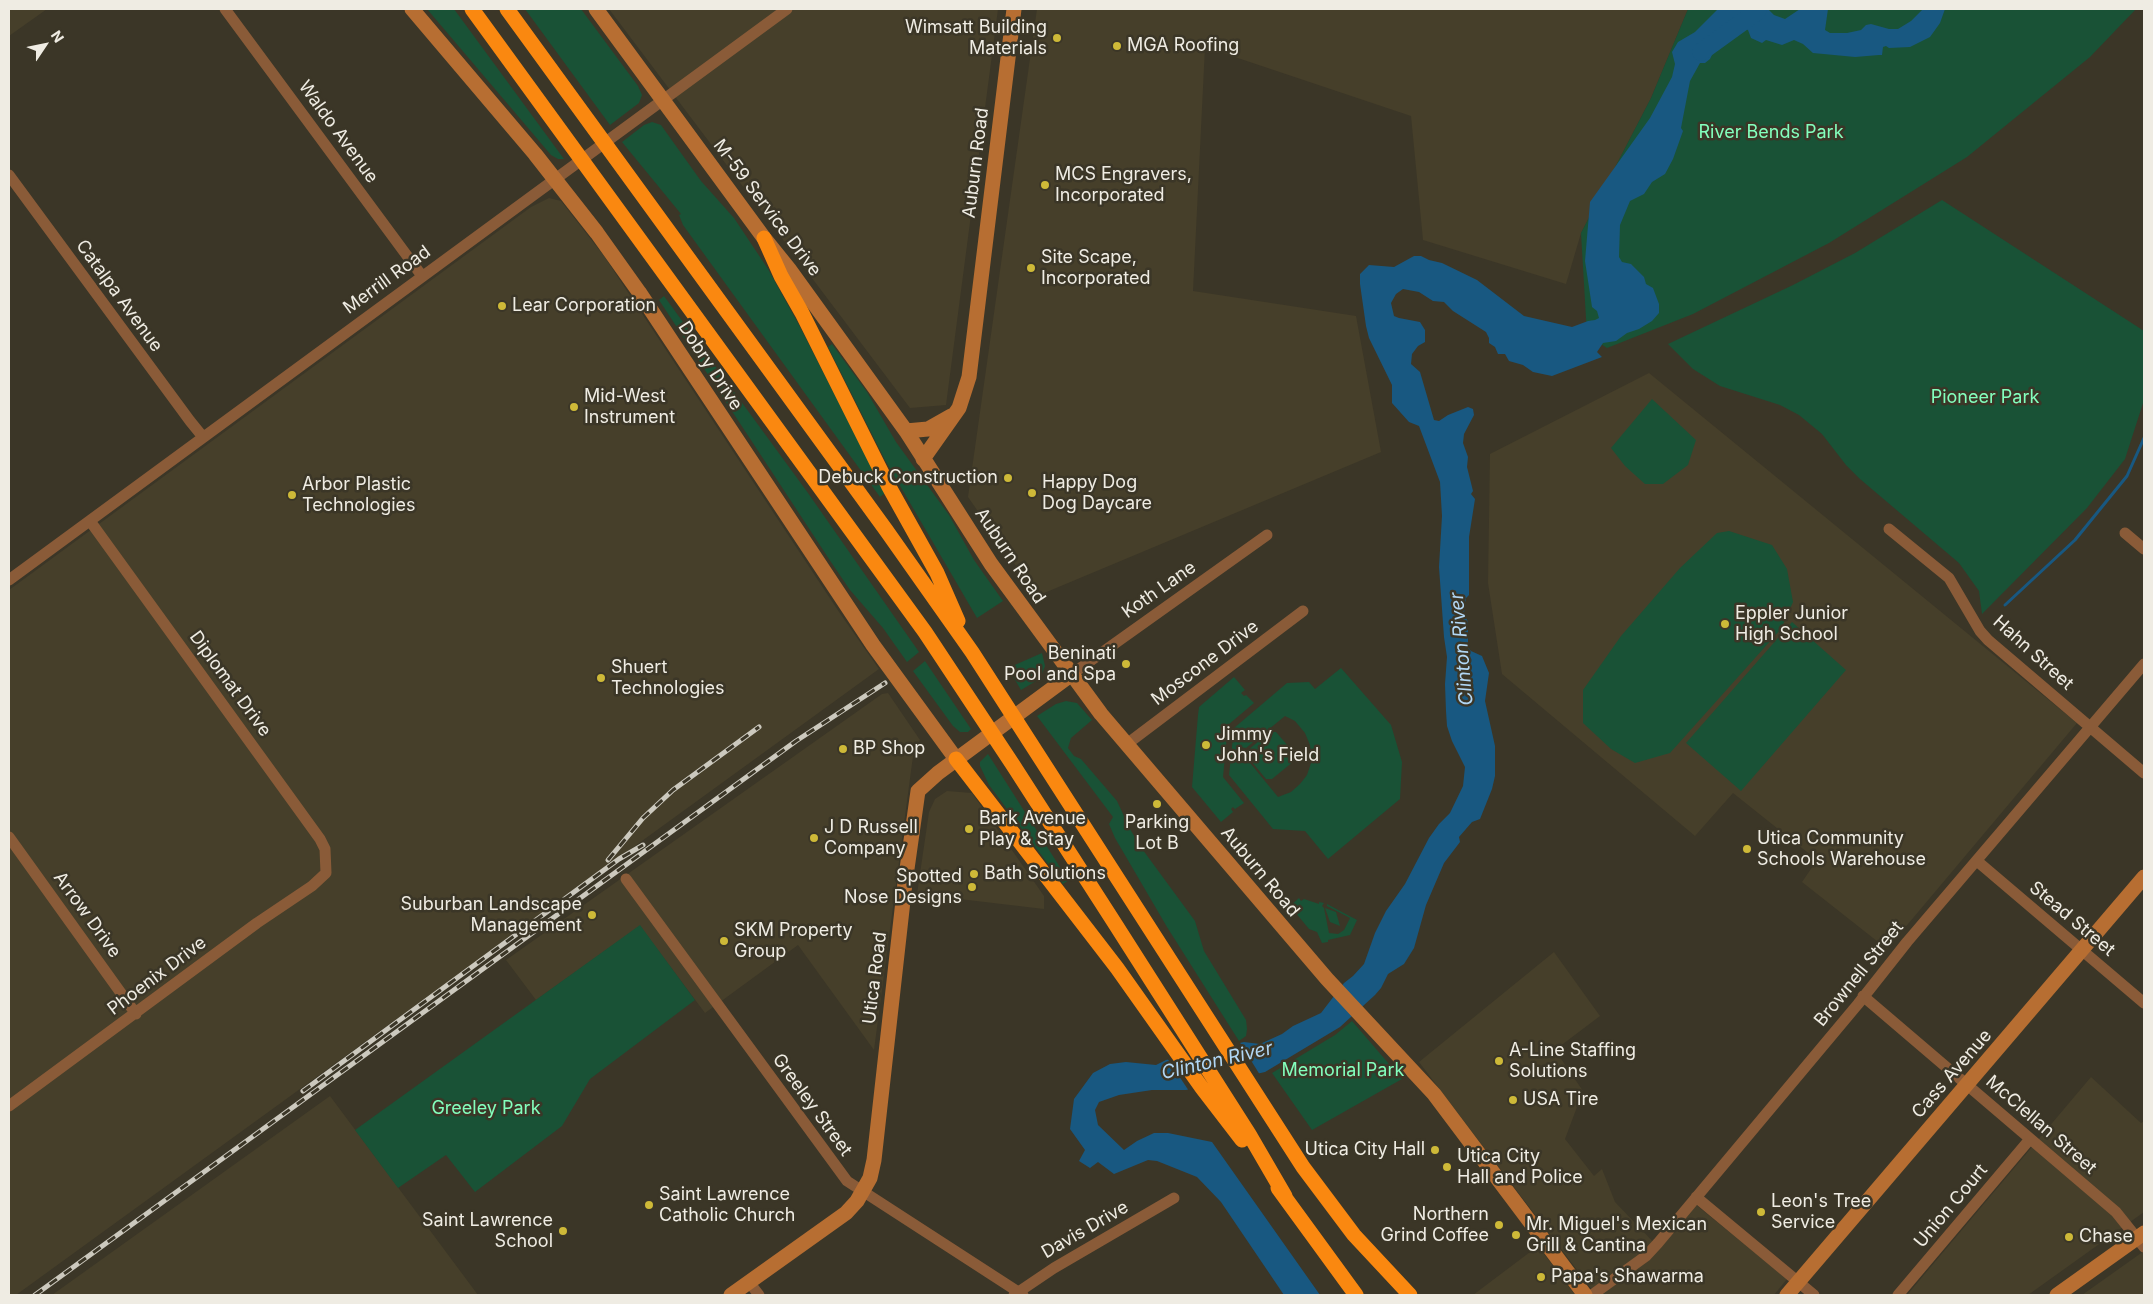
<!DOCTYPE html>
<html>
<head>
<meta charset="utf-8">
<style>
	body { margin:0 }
	#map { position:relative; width:2153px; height:1304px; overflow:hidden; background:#3b3627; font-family:Inter,sans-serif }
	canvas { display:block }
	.frame { position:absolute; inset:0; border:10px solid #efece3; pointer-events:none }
	.north { position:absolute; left:20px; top:20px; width:50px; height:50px; -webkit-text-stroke:4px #3b3627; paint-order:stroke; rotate:56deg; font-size:14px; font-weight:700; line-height:20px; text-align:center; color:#efece3 }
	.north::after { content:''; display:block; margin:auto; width:18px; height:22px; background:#efece3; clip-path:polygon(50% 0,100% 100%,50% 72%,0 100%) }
</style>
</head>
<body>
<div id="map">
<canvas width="2153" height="1304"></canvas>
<div class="frame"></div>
<div class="north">N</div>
</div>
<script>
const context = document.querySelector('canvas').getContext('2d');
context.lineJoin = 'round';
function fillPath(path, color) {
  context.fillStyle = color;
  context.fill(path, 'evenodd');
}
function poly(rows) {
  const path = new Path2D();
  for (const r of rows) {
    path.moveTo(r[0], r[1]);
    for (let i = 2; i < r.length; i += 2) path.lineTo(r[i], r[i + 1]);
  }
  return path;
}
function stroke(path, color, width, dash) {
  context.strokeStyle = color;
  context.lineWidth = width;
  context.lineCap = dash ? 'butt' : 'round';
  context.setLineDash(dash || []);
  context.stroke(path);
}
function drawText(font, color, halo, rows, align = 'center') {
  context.font = font + ' Inter,sans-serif';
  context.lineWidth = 5;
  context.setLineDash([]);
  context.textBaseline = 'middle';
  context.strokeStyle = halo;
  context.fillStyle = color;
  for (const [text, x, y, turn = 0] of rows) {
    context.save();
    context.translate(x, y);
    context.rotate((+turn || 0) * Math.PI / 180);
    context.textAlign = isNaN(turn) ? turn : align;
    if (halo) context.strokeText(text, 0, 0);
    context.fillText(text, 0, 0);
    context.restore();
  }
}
fillPath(poly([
	[9,9,47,9,9,36],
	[609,9,998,9,946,405,910,408],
	[1037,9,1688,9,1651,98,1581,233,1566,284,1423,240,1411,116,1205,47,1193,291,1356,316,1381,452,1037,596,968,497],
	[549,198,561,201,604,256,839,612,879,669,16,1295,9,1295,9,590,531,207],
	[1649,373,2077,723,1887,949,1802,882,1817,860,1733,793,1695,836,1502,674,1488,583,1490,454],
	[888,693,920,740,913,756,874,1050,798,945,705,1013,640,926,536,1000,506,960,882,694],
	[947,791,972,793,1044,896,1044,909,917,894,929,812,935,799],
	[1554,952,1600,1016,1555,1050,1583,1091,1565,1139,1594,1176,1602,1169,1615,1202,1659,1248,1695,1204,1787,1279,1774,1295,1596,1295,1419,1062],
	[2091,1077,2141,1123,2144,1121,2144,1212,2028,1295,1907,1295],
	[330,1096,478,1295,52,1295],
	[1538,1246,1575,1295,1473,1295],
	[2144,1251,2144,1295,2082,1295]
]), '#463f2a');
fillPath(poly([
	[427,9,454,9,564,159,558,159,551,155],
	[525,9,581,9,638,86,642,95,639,103,610,125],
	[1688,9,2136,9,2090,57,1967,157,1829,243,1693,314,1607,348,1587,335,1581,233,1651,98],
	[652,122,661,125,701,181,734,218,768,269,799,325,885,493,880,497,683,225,679,215,681,214,622,142,644,125],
	[1942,200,2144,331,2144,400,2125,459,2087,508,1982,614,1979,591,1959,563,1860,479,1846,465,1822,434,1799,415,1780,405,1720,386,1693,369,1668,344,1793,285,1855,253],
	[664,296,808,493,919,652,907,662,883,628,850,590,831,562,659,300],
	[832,344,867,392,896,442,949,515,974,560,1003,601,977,618,885,460,828,347],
	[1652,399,1696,440,1688,465,1663,484,1645,484,1625,466,1611,448],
	[1729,531,1772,545,1787,569,1793,602,1781,629,1670,753,1635,763,1611,749,1583,723,1583,690,1621,636,1680,568,1717,533],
	[1792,622,1846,670,1741,791,1686,743],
	[1042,653,1045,666,1042,674,1036,681,1021,690,1008,668],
	[925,661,971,729,968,732,960,732,953,726,913,671],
	[1341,668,1391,725,1402,762,1400,799,1328,859,1305,831,1273,829,1229,775,1234,728,1287,683,1309,682,1315,689],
	[1285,716,1295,721,1305,733,1310,745,1312,760,1307,775,1300,784,1291,792,1278,797,1246,758,1238,757,1237,752,1241,747,1246,748],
	[1234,677,1245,690,1241,693,1244,696,1246,695,1254,703,1228,725,1223,777,1244,803,1235,809,1233,807,1231,809,1233,812,1221,822,1192,787,1198,715,1199,707],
	[1066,701,1077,703,1092,720,1071,738,1068,748,1074,756,1081,759,1117,801,1130,829,1140,846,1195,921,1204,951,1246,1020,1247,1029,1246,1036,1239,1041,1167,927,1115,838,1109,824,1113,817,1037,716,1056,704],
	[1270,732,1276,732,1295,754,1294,761,1272,779,1266,779,1247,756,1248,750],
	[988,754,1065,875,1069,880,1063,884,989,785,980,766,980,762],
	[1299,898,1301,901,1304,899,1319,904,1319,902,1324,903,1322,906,1324,908,1329,933,1338,934,1344,930,1350,918,1327,906,1327,904,1357,920,1350,935,1328,940,1328,942,1322,943,1317,932,1309,929,1290,906],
	[1325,908,1336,912,1340,926,1330,922],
	[640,925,695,1000,590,1079,562,1126,475,1192,446,1155,398,1188,355,1130],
	[1352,1021,1402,1079,1312,1130,1272,1073,1335,1035]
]), '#195236');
fillPath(poly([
	[1718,9,1768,9,1774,15,1785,19,1800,9,1828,9,1825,30,1830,33,1847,33,1861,30,1866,25,1871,24,1889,29,1898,29,1911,21,1923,9,1945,9,1940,23,1930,37,1910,47,1889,48,1886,46,1883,47,1882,55,1879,55,1855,57,1813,53,1803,44,1794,40,1782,45,1766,40,1762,43,1751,38,1748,30,1745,29,1737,29,1720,38,1710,59,1705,63,1700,63,1690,81,1681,128,1683,131,1673,159,1665,174,1652,182,1644,194,1630,201,1620,225,1619,257,1622,262,1631,264,1644,277,1646,284,1653,288,1659,304,1659,313,1652,321,1639,329,1627,333,1616,341,1603,343,1597,352,1602,357,1552,376,1533,372,1523,365,1509,361,1505,354,1498,354,1495,347,1489,343,1489,338,1486,332,1453,311,1444,302,1433,301,1419,292,1403,289,1396,294,1391,303,1394,316,1399,318,1420,322,1425,330,1425,342,1418,346,1412,354,1411,364,1420,372,1434,420,1439,421,1448,415,1468,407,1473,409,1474,415,1464,434,1463,443,1468,457,1467,467,1473,491,1471,494,1475,499,1469,537,1469,595,1466,598,1464,613,1468,622,1468,647,1471,651,1482,656,1489,673,1485,701,1495,746,1495,776,1492,789,1480,819,1472,822,1459,837,1460,842,1444,863,1426,905,1414,948,1404,964,1388,974,1381,988,1375,995,1340,1027,1265,1072,1186,1090,1152,1090,1119,1095,1099,1102,1095,1110,1098,1125,1124,1150,1137,1141,1154,1133,1168,1133,1212,1142,1320,1295,1284,1295,1221,1202,1197,1177,1157,1161,1148,1160,1114,1174,1098,1162,1090,1168,1079,1161,1085,1150,1070,1129,1074,1099,1093,1073,1110,1064,1126,1062,1156,1065,1166,1060,1244,1042,1260,1044,1282,1034,1293,1026,1321,1013,1344,983,1353,976,1364,964,1375,933,1386,911,1405,884,1429,838,1439,824,1450,813,1463,786,1465,767,1452,741,1447,726,1446,711,1445,684,1447,657,1444,637,1439,567,1442,516,1440,482,1419,426,1409,422,1392,403,1392,385,1369,338,1366,326,1360,284,1360,274,1369,265,1394,267,1414,256,1421,256,1429,260,1442,263,1477,280,1524,316,1572,327,1588,321,1595,320,1599,318,1597,311,1592,307,1585,261,1590,202,1650,118,1672,77,1675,64,1672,52,1678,42,1695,32]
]), '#185881');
fillPath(poly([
	[1239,1041,1260,1075,1189,1091,1167,1058]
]), '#3b3627');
stroke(poly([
	[2005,605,2075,540,2127,476,2144,438]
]), '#185881', 3);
stroke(poly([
	[1701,52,1755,13,1758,9]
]), '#185881', 18);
stroke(poly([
	[225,9,422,276],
	[9,175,190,421,203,437],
	[1889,529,1949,578,1980,631,1988,640,2144,773],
	[2125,533,2144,549],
	[9,580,787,9],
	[1072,674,1267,535],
	[1127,744,1303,611],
	[9,837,136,1014],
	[1977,861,2144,1003],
	[626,879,847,1181,1023,1295],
	[1863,996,2116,1212,2144,1247],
	[9,1106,257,923,312,886,326,873,325,849,320,839,90,521],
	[1696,1197,1814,1295],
	[749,1282,759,1295],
	[1014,1295,1054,1268,1174,1198],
	[1592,1295,1646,1256,1658,1243,1858,1004,1907,942,2144,664],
	[1898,1295,2030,1139]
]), '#8a5b38', 11);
stroke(poly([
	[412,9,535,154,597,233,639,292,873,645,956,759],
	[596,9,764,238,789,269,906,431,991,564,1101,714,1327,979,1434,1094,1585,1295],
	[906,431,928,429,951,416],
	[923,459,959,408,969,377,1014,9],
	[731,1295,846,1213,857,1201,870,1178,874,1160,905,883,918,791,938,773,1072,674],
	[1787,1295,2144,877],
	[2057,1295,2144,1233]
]), '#b76e32', 15);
stroke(poly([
	[472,9,925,632,1013,765,1112,919,1249,1134,1285,1196],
	[507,9,886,530,972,652,1303,1167,1354,1235,1410,1295],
	[764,238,781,276,802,313,888,485,937,573,958,621],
	[956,759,1117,968,1202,1088,1242,1140],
	[1278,1188,1356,1295]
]), '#fa8810', 15);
const rail = poly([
	[608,860,643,818,673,790,759,727],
	[303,1091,619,859,643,845],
	[35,1295,796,741,885,683]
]);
stroke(rail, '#ccc9be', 5);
stroke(rail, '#3b3627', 3, [9]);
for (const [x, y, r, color] of [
	[1057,38,5,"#ceb938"],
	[1117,46,5,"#ceb938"],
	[1045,185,5,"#ceb938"],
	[1031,268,5,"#ceb938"],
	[502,306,5,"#ceb938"],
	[574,407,5,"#ceb938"],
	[1008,478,5,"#ceb938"],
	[1032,493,5,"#ceb938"],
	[292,495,5,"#ceb938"],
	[1725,624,5,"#ceb938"],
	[1126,664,5,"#ceb938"],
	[601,678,5,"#ceb938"],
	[1206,745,5,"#ceb938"],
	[843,749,5,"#ceb938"],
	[1157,804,5,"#ceb938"],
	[969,829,5,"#ceb938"],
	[814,838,5,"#ceb938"],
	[1747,849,5,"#ceb938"],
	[974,874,5,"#ceb938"],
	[972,887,5,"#ceb938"],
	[592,915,5,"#ceb938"],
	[724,941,5,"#ceb938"],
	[1499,1061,5,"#ceb938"],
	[1513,1100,5,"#ceb938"],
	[1435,1150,5,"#ceb938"],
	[1447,1167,5,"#ceb938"],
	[649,1205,5,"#ceb938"],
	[1761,1212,5,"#ceb938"],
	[1499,1225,5,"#ceb938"],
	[563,1231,5,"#ceb938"],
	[1516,1235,5,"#ceb938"],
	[2069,1237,5,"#ceb938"],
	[1541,1277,5,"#ceb938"]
]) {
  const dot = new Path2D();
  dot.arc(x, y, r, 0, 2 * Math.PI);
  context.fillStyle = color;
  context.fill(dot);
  stroke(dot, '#3b3627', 2);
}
drawText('18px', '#efece3', '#3b3627', [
	["Wimsatt Building",1047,28,"right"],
	["Materials",1047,49,"right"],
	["MGA Roofing",1127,46],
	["MCS Engravers,",1055,175],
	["Incorporated",1055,196],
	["Site Scape,",1041,258],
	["Incorporated",1041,279],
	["Lear Corporation",512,306],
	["Mid-West",584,397],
	["Instrument",584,418],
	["Debuck Construction",998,478,"right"],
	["Happy Dog",1042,483],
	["Dog Daycare",1042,504],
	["Arbor Plastic",302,485],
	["Technologies",302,506],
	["Eppler Junior",1735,614],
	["High School",1735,635],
	["Beninati",1116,654,"right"],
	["Pool and Spa",1116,675,"right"],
	["Shuert",611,668],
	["Technologies",611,689],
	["Jimmy",1216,735],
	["John's Field",1216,756],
	["BP Shop",853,749],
	["Bark Avenue",979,819],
	["Play & Stay",979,840],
	["Parking",1157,823,"center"],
	["Lot B",1157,844,"center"],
	["J D Russell",824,828],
	["Company",824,849],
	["Utica Community",1757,839],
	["Schools Warehouse",1757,860],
	["Bath Solutions",984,874],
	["Spotted",962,877,"right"],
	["Nose Designs",962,898,"right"],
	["Suburban Landscape",582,905,"right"],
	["Management",582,926,"right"],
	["SKM Property",734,931],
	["Group",734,952],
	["A-Line Staffing",1509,1051],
	["Solutions",1509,1072],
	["USA Tire",1523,1100],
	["Utica City Hall",1425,1150,"right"],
	["Utica City",1457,1157],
	["Hall and Police",1457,1178],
	["Saint Lawrence",659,1195],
	["Catholic Church",659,1216],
	["Leon's Tree",1771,1202],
	["Service",1771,1223],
	["Northern",1489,1215,"right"],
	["Grind Coffee",1489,1236,"right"],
	["Saint Lawrence",553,1221,"right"],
	["School",553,1242,"right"],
	["Mr. Miguel's Mexican",1526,1225],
	["Grill & Cantina",1526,1246],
	["Chase",2079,1237],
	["Papa's Shawarma",1551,1277]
], 'left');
drawText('18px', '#efece3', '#3b3627', [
	["Waldo Avenue",338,132,54],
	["Auburn Road",976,163,-83],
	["M-59 Service Drive",767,208,53],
	["Merrill Road",387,280,-36],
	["Catalpa Avenue",119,296,54],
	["Dobry Drive",710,366,57],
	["Auburn Road",1010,556,56],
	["Koth Lane",1159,590,-35],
	["Hahn Street",2033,653,42],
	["Moscone Drive",1205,663,-37],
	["Diplomat Drive",230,684,54],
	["Auburn Road",1260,872,50],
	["Arrow Drive",87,915,54],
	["Stead Street",2072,919,40],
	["Brownell Street",1859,974,-51],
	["Phoenix Drive",157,976,-37],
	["Utica Road",875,978,-83],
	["Cass Avenue",1952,1074,-49],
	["Greeley Street",812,1105,54],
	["McClellan Street",2041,1125,41],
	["Union Court",1951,1206,-50],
	["Davis Drive",1085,1230,-30]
]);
drawText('18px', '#83ffbd', '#3b3627', [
	["River Bends Park",1771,133],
	["Pioneer Park",1985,398],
	["Memorial Park",1343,1071],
	["Greeley Park",486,1109]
]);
drawText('italic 19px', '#b1d7f5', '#3b3627', [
	["Clinton River",1462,649,-95],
	["Clinton River",1217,1061,-13]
]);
</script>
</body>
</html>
